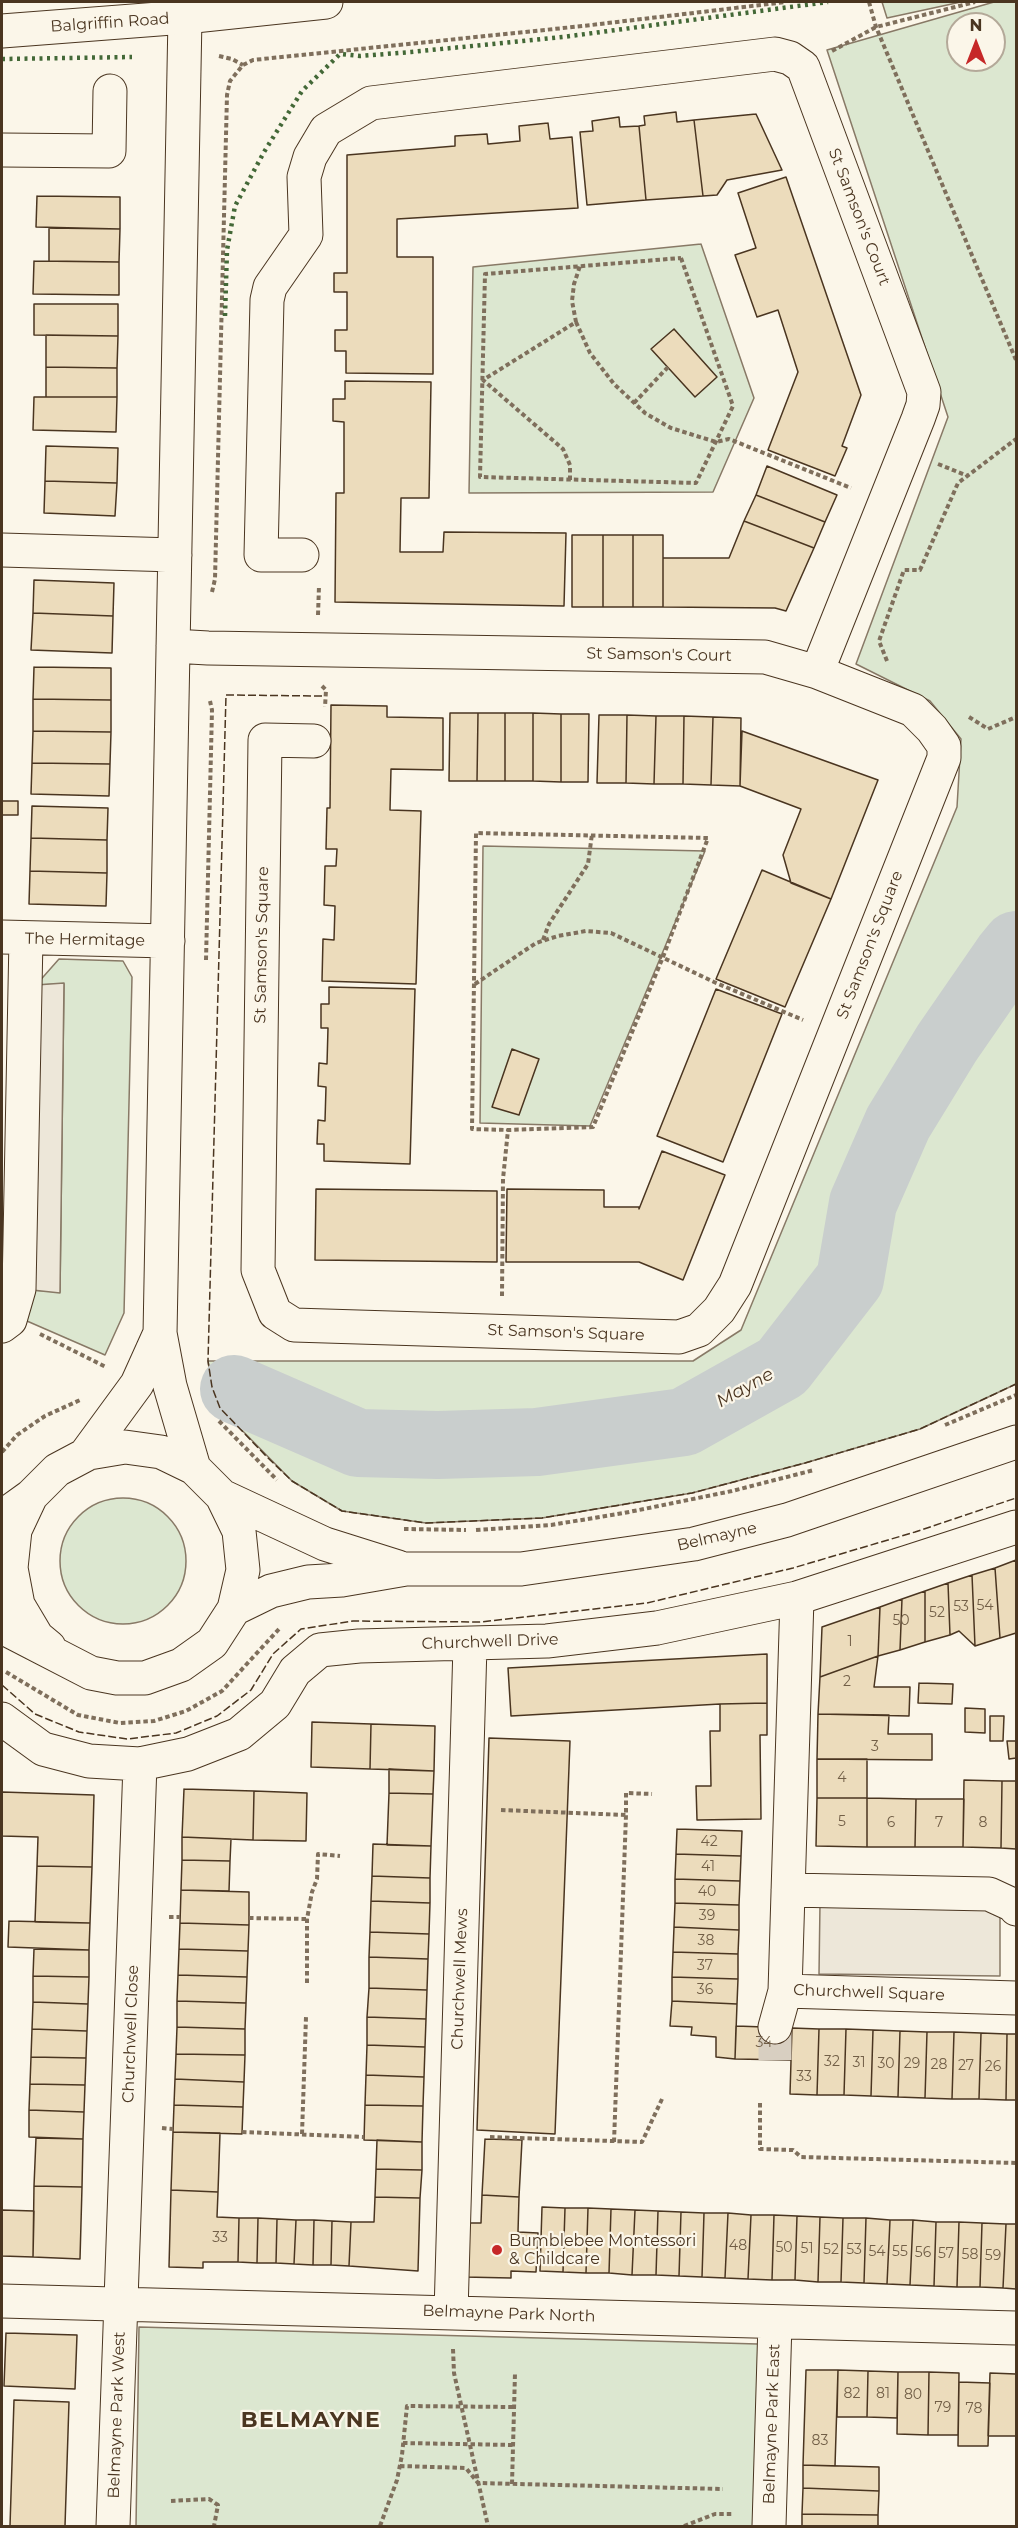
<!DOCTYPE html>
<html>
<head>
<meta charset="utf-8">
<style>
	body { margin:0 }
	#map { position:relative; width:1018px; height:2528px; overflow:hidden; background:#fbf6e9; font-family:Montserrat,sans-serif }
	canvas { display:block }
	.frame { position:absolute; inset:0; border:3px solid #4a3520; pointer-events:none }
	.north { position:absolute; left:946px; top:12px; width:60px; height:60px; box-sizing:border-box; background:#fbf6e9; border:2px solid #b4a999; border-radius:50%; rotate:0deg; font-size:16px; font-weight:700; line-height:24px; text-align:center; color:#4a3520 }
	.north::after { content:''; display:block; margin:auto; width:21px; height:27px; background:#c62828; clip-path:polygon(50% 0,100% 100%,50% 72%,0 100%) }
</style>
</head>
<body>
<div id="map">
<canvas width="1018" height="2528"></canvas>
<div class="frame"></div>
<div class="north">N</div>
</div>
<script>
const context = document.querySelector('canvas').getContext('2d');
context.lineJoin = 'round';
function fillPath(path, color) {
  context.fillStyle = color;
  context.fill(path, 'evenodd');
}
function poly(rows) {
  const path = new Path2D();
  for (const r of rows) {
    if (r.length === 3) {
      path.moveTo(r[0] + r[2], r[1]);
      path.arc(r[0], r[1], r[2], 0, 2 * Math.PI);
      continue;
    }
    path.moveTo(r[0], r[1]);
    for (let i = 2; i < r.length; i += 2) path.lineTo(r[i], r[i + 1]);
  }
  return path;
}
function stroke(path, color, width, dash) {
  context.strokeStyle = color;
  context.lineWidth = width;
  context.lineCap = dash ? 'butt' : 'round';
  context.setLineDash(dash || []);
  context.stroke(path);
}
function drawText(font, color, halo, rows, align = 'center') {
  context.font = font + ' Montserrat,sans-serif';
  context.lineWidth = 4.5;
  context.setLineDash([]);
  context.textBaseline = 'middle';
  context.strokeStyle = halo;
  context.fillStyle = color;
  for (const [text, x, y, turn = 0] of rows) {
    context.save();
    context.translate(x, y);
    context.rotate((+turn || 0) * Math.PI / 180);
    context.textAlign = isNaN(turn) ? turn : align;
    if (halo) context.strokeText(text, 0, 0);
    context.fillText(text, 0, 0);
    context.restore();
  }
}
const green = poly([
	[882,2,961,2,887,18,882,2],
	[994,2,1016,2,1016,1384,920,1429,805,1463,692,1493,542,1518,426,1523,342,1511,292,1481,220,1408,212,1387,208,1361,693,1361,741,1330,957,807,961,739,930,701,856,664,948,417,827,50,994,2],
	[958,24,994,24,994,60,958,60,958,24],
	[701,244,754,398,713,492,469,493,473,267,701,244],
	[483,846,705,851,590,1126,480,1123,483,846],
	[59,959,123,961,132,977,124,1313,105,1355,20,1318,32,1290,60,1292,64,984,36,985,59,959],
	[123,1561,63],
	[139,2327,758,2344,758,2526,136,2526,139,2327]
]);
fillPath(green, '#dce7d0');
stroke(green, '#887966', 1.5);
const parking = poly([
	[64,983,60,1293,32,1290,36,985,64,983],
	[820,1904,1000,1906,1000,1976,819,1974,820,1904]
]);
fillPath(parking, '#ede7d9');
stroke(parking, '#887966', 1.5);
stroke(poly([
	[234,1389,358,1443,438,1445,537,1442,684,1422,782,1367,850,1279,863,1203,898,1123,947,1043,1007,956,1016,945]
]), '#c9cecd', 68);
const building = poly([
	[676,112,677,122,694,120,703,196,646,200,639,126,645,125,644,116,676,112],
	[756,114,782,170,727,180,717,195,703,196,694,120,756,114],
	[619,117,620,127,639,126,646,200,587,205,580,132,593,131,592,121,619,117],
	[548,123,550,139,572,137,578,208,397,219,397,257,433,257,433,374,346,373,346,351,335,351,335,330,347,330,347,292,334,292,334,273,347,273,347,155,455,146,455,136,487,134,488,144,520,141,519,126,548,123],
	[786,177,861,395,842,446,847,448,835,476,768,450,798,372,778,310,757,317,735,255,756,248,738,193,786,177],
	[37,196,120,197,120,229,36,227,37,196],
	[49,228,120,229,119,262,49,261,49,228],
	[34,261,119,262,119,295,33,294,34,261],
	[34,304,118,304,118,336,34,335,34,304],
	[674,329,717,377,695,397,651,349,674,329],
	[46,335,118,336,117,368,46,367,46,335],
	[46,367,117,368,117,397,46,397,46,367],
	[345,381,431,382,429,498,401,498,400,552,443,552,444,532,566,533,564,606,335,602,336,493,344,493,344,422,333,421,333,399,345,399,345,381],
	[34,397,117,397,116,432,33,430,34,397],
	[46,446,118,448,117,483,45,481,46,446],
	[767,466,837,495,825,522,756,495,767,466],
	[45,481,117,483,115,516,44,513,45,481],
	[756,495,825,522,814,548,744,521,756,495],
	[744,521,814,548,786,611,775,608,663,607,663,558,729,558,744,521],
	[572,535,603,535,603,607,572,607,572,535],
	[603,535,633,535,633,607,603,607,603,535],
	[633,535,663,535,663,607,633,607,633,535],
	[34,580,114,583,113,616,33,613,34,580],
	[33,613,113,616,112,653,31,650,33,613],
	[34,667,111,668,111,700,33,699,34,667],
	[33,699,111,700,111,732,33,731,33,699],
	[331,705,387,706,387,717,443,718,443,770,391,769,390,810,421,811,416,984,322,981,323,939,334,940,335,906,324,905,325,866,336,866,337,849,326,849,327,808,330,808,331,705],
	[450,713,478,713,477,781,449,781,450,713],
	[478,713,505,713,505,781,477,781,478,713],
	[505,713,533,713,533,781,505,781,505,713],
	[533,713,561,714,561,782,533,781,533,713],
	[561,714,589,714,588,782,561,782,561,714],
	[599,715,627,715,626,783,597,783,599,715],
	[627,715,656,716,654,784,626,783,627,715],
	[656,716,684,716,683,784,654,784,656,716],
	[684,716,713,717,711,785,683,784,684,716],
	[713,717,741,718,740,786,711,785,713,717],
	[33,731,111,732,110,764,32,763,33,731],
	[742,731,878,780,831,899,791,883,783,855,801,809,740,786,742,731],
	[32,763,110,764,109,796,31,794,32,763],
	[2,801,18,801,18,815,2,815,2,801],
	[32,806,108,808,107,840,31,838,32,806],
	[31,838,107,840,107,873,30,871,31,838],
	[762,870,831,899,785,1007,716,979,762,870],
	[30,871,107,873,106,906,29,904,30,871],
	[329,987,415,989,410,1164,324,1161,324,1144,317,1144,318,1120,325,1121,326,1087,318,1086,319,1063,327,1064,328,1028,321,1028,321,1004,329,1004,329,987],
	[716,989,782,1014,723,1162,657,1136,716,989],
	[512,1049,539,1059,519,1115,492,1107,512,1049],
	[662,1151,725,1175,683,1280,639,1262,506,1262,507,1189,604,1190,604,1207,639,1207,639,1209,662,1151],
	[316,1189,497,1191,497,1262,315,1260,316,1189],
	[1016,1560,1016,1633,1000,1638,995,1568,1016,1560],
	[995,1568,1000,1638,975,1646,972,1575,995,1568],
	[972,1575,975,1646,959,1631,950,1635,948,1583,972,1575],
	[948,1583,950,1635,925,1642,925,1591,948,1583],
	[925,1591,925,1642,900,1650,902,1599,925,1591],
	[902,1599,900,1650,878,1656,880,1607,902,1599],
	[880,1607,878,1656,820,1677,822,1627,880,1607],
	[767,1654,767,1703,720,1704,511,1716,508,1668,767,1654],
	[878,1656,874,1687,910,1687,909,1716,818,1714,820,1677,878,1656],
	[919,1683,953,1684,952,1704,918,1703,919,1683],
	[767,1703,767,1735,760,1735,761,1819,697,1820,696,1786,711,1786,710,1731,720,1731,720,1704,767,1703],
	[965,1708,985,1709,985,1733,965,1732,965,1708],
	[818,1714,889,1715,888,1734,932,1734,932,1760,817,1759,818,1714],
	[990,1716,1004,1716,1003,1741,990,1741,990,1716],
	[312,1722,371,1724,370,1769,311,1767,312,1722],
	[371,1724,435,1726,434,1771,370,1769,371,1724],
	[489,1738,570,1741,555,2134,477,2130,489,1738],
	[1007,1741,1016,1741,1016,1758,1009,1759,1007,1741],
	[817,1759,867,1759,867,1798,817,1798,817,1759],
	[389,1769,434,1771,433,1794,389,1793,389,1769],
	[964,1780,1002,1781,1001,1848,963,1847,964,1780],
	[1002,1781,1016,1781,1016,1849,1001,1848,1002,1781],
	[184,1789,254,1791,253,1840,182,1837,184,1789],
	[254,1791,307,1793,306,1841,253,1840,254,1791],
	[2,1792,94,1795,92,1867,37,1866,38,1837,2,1836,2,1792],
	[389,1793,433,1794,431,1846,387,1845,389,1793],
	[817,1798,867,1798,867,1847,816,1846,817,1798],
	[867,1798,916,1799,915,1847,867,1847,867,1798],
	[916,1799,964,1799,963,1847,915,1847,916,1799],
	[677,1829,742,1831,741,1856,676,1854,677,1829],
	[182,1837,231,1839,230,1861,182,1860,182,1837],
	[373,1844,431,1846,430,1878,372,1876,373,1844],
	[676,1854,741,1856,740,1881,675,1879,676,1854],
	[182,1860,230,1861,229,1891,181,1890,182,1860],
	[37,1866,92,1867,90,1923,35,1922,37,1866],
	[372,1876,430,1878,430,1903,371,1901,372,1876],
	[675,1879,740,1881,739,1905,675,1903,675,1879],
	[181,1890,249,1892,249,1925,180,1923,181,1890],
	[371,1901,430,1903,429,1934,370,1932,371,1901],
	[675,1903,739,1905,739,1930,674,1927,675,1903],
	[9,1921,90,1923,89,1950,8,1947,9,1921],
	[180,1923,249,1925,248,1951,179,1949,180,1923],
	[674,1927,739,1930,738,1954,673,1952,674,1927],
	[370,1932,429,1934,428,1959,369,1957,370,1932],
	[34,1949,89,1950,89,1977,33,1976,34,1949],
	[179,1949,248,1951,247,1977,178,1975,179,1949],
	[673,1952,738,1954,738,1979,672,1977,673,1952],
	[369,1957,428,1959,427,1990,369,1988,369,1957],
	[178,1975,247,1977,246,2003,177,2001,178,1975],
	[33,1976,89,1977,88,2004,33,2002,33,1976],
	[672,1977,738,1979,737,2004,672,2001,672,1977],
	[369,1988,427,1990,426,2019,367,2017,369,1988],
	[177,2001,246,2003,245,2029,177,2027,177,2001],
	[672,2001,737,2004,735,2059,716,2057,716,2037,691,2035,692,2027,670,2026,672,2001],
	[33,2002,88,2004,87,2031,32,2029,33,2002],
	[367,2017,426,2019,425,2047,367,2045,367,2017],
	[736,2026,792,2028,791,2060,735,2059,736,2026],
	[177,2027,245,2029,245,2055,176,2054,177,2027],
	[792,2028,819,2029,817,2095,790,2094,792,2028],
	[32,2029,87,2031,86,2058,31,2057,32,2029],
	[819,2029,846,2029,844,2095,817,2095,819,2029],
	[846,2029,873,2030,871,2096,844,2095,846,2029],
	[873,2030,900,2031,898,2097,871,2096,873,2030],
	[900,2031,927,2032,925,2098,898,2097,900,2031],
	[927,2032,954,2032,952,2099,925,2098,927,2032],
	[954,2032,981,2033,979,2099,952,2099,954,2032],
	[981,2033,1007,2034,1006,2100,979,2099,981,2033],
	[1007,2034,1016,2034,1016,2100,1006,2100,1007,2034],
	[367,2045,425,2047,424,2077,366,2075,367,2045],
	[176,2054,245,2055,244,2082,175,2079,176,2054],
	[31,2057,86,2058,85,2085,30,2084,31,2057],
	[366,2075,424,2077,423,2106,365,2105,366,2075],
	[175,2079,244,2082,243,2107,174,2105,175,2079],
	[30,2084,85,2085,84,2112,29,2110,30,2084],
	[174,2105,243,2107,242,2134,173,2132,174,2105],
	[365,2105,423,2106,422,2142,364,2140,365,2105],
	[29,2110,84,2112,83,2139,29,2137,29,2110],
	[173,2132,220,2133,218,2192,171,2190,173,2132],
	[36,2138,83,2139,82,2187,34,2186,36,2138],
	[485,2139,522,2140,519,2197,482,2195,485,2139],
	[377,2140,422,2142,422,2170,376,2169,377,2140],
	[376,2169,422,2170,420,2198,375,2197,376,2169],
	[34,2186,82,2187,80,2259,33,2257,34,2186],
	[171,2190,218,2192,217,2217,239,2218,238,2262,203,2262,203,2268,169,2267,171,2190],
	[482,2195,519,2197,518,2232,538,2233,536,2272,511,2271,511,2278,464,2277,466,2223,481,2223,482,2195],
	[375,2197,420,2198,418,2271,349,2266,351,2222,374,2222,375,2197],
	[542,2207,565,2208,563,2272,540,2271,542,2207],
	[565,2208,588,2208,586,2273,563,2272,565,2208],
	[588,2208,611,2209,609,2273,586,2273,588,2208],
	[611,2209,635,2210,632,2275,609,2273,611,2209],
	[2,2210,34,2211,33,2257,2,2256,2,2210],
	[635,2210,658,2211,656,2275,632,2275,635,2210],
	[658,2211,681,2212,679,2276,656,2275,658,2211],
	[681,2212,704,2213,702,2277,679,2276,681,2212],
	[704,2213,728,2213,725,2278,702,2277,704,2213],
	[728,2213,751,2215,748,2279,725,2278,728,2213],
	[751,2215,774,2215,772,2280,748,2279,751,2215],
	[774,2215,797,2216,795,2280,772,2280,774,2215],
	[797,2216,820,2217,818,2282,795,2280,797,2216],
	[820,2217,843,2218,841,2282,818,2282,820,2217],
	[239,2218,258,2218,257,2263,238,2262,239,2218],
	[258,2218,277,2219,276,2263,257,2263,258,2218],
	[843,2218,866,2218,864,2283,841,2282,843,2218],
	[866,2218,890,2220,887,2284,864,2283,866,2218],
	[277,2219,296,2220,294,2264,276,2263,277,2219],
	[296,2220,314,2220,313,2265,294,2264,296,2220],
	[314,2220,332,2221,331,2265,313,2265,314,2220],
	[890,2220,913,2220,910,2285,887,2284,890,2220],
	[913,2220,936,2222,934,2286,910,2285,913,2220],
	[332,2221,351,2222,349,2266,331,2265,332,2221],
	[936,2222,959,2222,957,2287,934,2286,936,2222],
	[959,2222,982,2223,980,2287,957,2287,959,2222],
	[982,2223,1006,2224,1003,2288,980,2287,982,2223],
	[1006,2224,1016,2224,1016,2289,1003,2288,1006,2224],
	[6,2333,77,2335,75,2389,4,2386,6,2333],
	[806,2370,838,2370,835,2466,803,2465,806,2370],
	[838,2370,868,2371,867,2417,837,2417,838,2370],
	[868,2371,898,2372,897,2418,867,2417,868,2371],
	[898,2372,929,2372,928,2435,897,2434,898,2372],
	[929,2372,959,2373,958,2435,928,2435,929,2372],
	[990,2373,1016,2374,1016,2436,988,2436,990,2373],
	[959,2382,990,2383,988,2446,958,2446,959,2382],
	[14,2400,69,2402,65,2526,10,2526,14,2400],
	[803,2465,879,2467,879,2491,803,2488,803,2465],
	[803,2488,879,2491,878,2515,802,2514,803,2488],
	[802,2514,878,2515,878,2526,802,2526,802,2514]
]);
fillPath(building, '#ecdcbc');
stroke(building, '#4a3520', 1.5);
stroke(poly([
	[775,2060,775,2027]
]), '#d8cfc1', 33, [33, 16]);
const minor = poly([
	[185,17,160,1333,170,1386,194,1468],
	[2,150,109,151,110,91],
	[2,550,175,555],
	[302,555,261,555,267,300,270,287,306,235,304,177,310,157,326,130,371,103,775,54,790,58,803,67,924,392,923,405,918,419,817,672],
	[173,646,208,648,765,657,817,672,913,710,932,729,944,746,944,758,735,1285,719,1310,699,1330,679,1337,294,1325,275,1313,258,1270,265,740,314,741],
	[2,937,168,941],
	[2,1326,10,1320,19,1289,26,938],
	[85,1455,137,1384,160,1333],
	[31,1496,15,1530,11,1568,18,1605,37,1637,49,1647],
	[222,1496,325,1544,398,1567],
	[2,1517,31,1496,57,1470,89,1453,125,1447,161,1452,194,1468,222,1496,239,1531,243,1570,234,1609,212,1643,181,1665,145,1678,117,1678,91,1673,2,1627],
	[797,1598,785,1991,1016,1998],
	[234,1609,271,1591,308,1582,342,1580,406,1569,521,1569,694,1544,787,1520,1016,1442],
	[2,1719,43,1749,89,1761,140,1764,188,1754,239,1734,275,1704,295,1671,320,1650,359,1646,547,1641,657,1628,797,1598,1016,1527],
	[788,1890,989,1894,1013,1905,1016,1909],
	[775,2027,785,1991],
	[2,2301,1016,2328],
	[451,2313,470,1645],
	[113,2526,140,1764],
	[769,2526,775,2322]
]);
const major = poly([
	[2,31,185,17,326,2]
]);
stroke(minor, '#4a3520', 35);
stroke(major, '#4a3520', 35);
stroke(poly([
	[869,2,876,27,1016,360],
	[832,51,876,27,975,2],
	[219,56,232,59,243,65],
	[681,258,733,406,696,483,480,477,485,274,681,258],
	[576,322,590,353,614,384,645,413,671,428,716,442,729,439,851,488],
	[634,403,668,367],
	[938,464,968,476],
	[570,480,570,465,563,449,483,380,576,322,572,301,574,284,580,266],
	[212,592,215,579,227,95,230,81,243,65,253,60,583,26,786,2],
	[318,615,319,586],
	[887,661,879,641,904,570,920,570,958,483,1016,439],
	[322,686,326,690,325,707],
	[969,717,988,729,1016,717],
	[543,940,549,924,588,864,592,834],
	[206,960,212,710,210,701],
	[475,984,536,943,558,936,586,931,611,933,714,982,803,1020],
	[502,1296,503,1179,508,1130,593,1127,663,957,708,838,476,833,472,1129,508,1130],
	[40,1334,106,1367],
	[219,1421,277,1480],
	[945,1425,1016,1395],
	[2,1452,17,1435,45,1416,80,1400],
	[404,1529,466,1530],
	[476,1530,551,1525,624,1513,732,1491,814,1470],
	[6,1672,78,1715,120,1723,154,1721,186,1711,222,1691,279,1629],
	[501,1810,626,1815,626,1793,652,1794],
	[169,1917,180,1917],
	[249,1918,307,1919],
	[307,1983,307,1919,312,1892,317,1879,318,1854,340,1856],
	[760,2103,760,2149,793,2150,801,2157,1016,2163],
	[162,2128,173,2129],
	[242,2132,364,2137],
	[302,2134,306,2017],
	[490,2137,642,2142,662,2099],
	[614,2142,626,1815],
	[453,2349,454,2373,488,2526],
	[403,2443,513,2445],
	[400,2466,466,2468,478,2483,723,2489],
	[512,2484,515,2373],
	[171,2501,209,2499,218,2505,214,2526],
	[380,2526,397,2480,402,2455,407,2406,514,2407],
	[684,2526,715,2514,734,2514]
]), '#7f6f5c', 4, [4.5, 3]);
stroke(minor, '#fbf6e9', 33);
stroke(major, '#fbf6e9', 33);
stroke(poly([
	[2,59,132,57],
	[225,316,227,250,235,206,264,152,302,91,340,54,360,56,411,52,563,37,828,2]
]), '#436837', 4.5, [3, 4.5]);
stroke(poly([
	[322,696,226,695,208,1361,212,1387,220,1408,267,1457,292,1481,342,1511,426,1523,542,1518,692,1493,805,1463,920,1429,1016,1384],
	[2,1685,35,1714,79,1732,127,1739,176,1733,217,1716,251,1690,273,1654,301,1629,353,1621,480,1622,647,1603,793,1568,915,1532,1016,1498]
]), '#4a3520', 1.5, [8, 3]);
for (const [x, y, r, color] of [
	[497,2250,6,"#c62828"]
]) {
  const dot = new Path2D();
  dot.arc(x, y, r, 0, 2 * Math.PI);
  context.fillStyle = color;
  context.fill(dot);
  stroke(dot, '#fbf6e9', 2);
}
drawText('14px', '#725f47', null, [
	["54",985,1606],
	["53",961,1607],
	["52",937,1613],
	["50",901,1621],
	["1",850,1642],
	["2",847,1682],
	["3",875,1747],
	["4",842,1778],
	["5",842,1822],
	["6",891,1823],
	["7",939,1823],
	["8",983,1823],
	["42",709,1842],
	["41",708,1867],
	["40",707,1892],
	["39",707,1916],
	["38",706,1941],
	["37",705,1966],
	["36",705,1990],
	["34",764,2043],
	["32",832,2062],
	["31",859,2063],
	["30",886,2064],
	["29",912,2064],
	["28",939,2065],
	["27",966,2066],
	["26",993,2067],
	["33",804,2077],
	["33",220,2238],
	["48",738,2246],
	["50",784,2248],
	["51",807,2249],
	["52",831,2250],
	["53",854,2250],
	["54",877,2252],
	["55",900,2252],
	["56",923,2253],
	["57",946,2254],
	["58",970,2255],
	["59",993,2256],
	["82",852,2394],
	["81",883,2394],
	["80",913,2395],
	["79",943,2408],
	["78",974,2409],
	["83",820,2441]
]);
drawText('16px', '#4a3520', '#fbf6e9', [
	["Balgriffin Road",110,23,-4],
	["St Samson's Court",859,217,69],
	["St Samson's Court",659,655,1],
	["The Hermitage",85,940,1],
	["St Samson's Square",262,945,-89],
	["St Samson's Square",870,945,-69],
	["St Samson's Square",566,1333,2],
	["Belmayne",717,1537,-13],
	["Churchwell Drive",490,1642,-2],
	["Churchwell Mews",460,1979,-88],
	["Churchwell Square",869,1993,2],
	["Churchwell Close",131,2034,-88],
	["Belmayne Park North",509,2314,2],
	["Belmayne Park West",117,2415,-88],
	["Belmayne Park East",772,2424,-88]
]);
drawText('16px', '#4a3520', '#fbf6e9', [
	["Bumblebee Montessori",509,2241],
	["& Childcare",509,2259]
], 'left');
drawText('italic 18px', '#4a3520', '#fbf6e9', [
	["Mayne",745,1388,-29]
]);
context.letterSpacing = '1.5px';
drawText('bold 22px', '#4a3520', '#fbf6e9', [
	["BELMAYNE",311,2421]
]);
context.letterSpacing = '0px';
</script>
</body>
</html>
